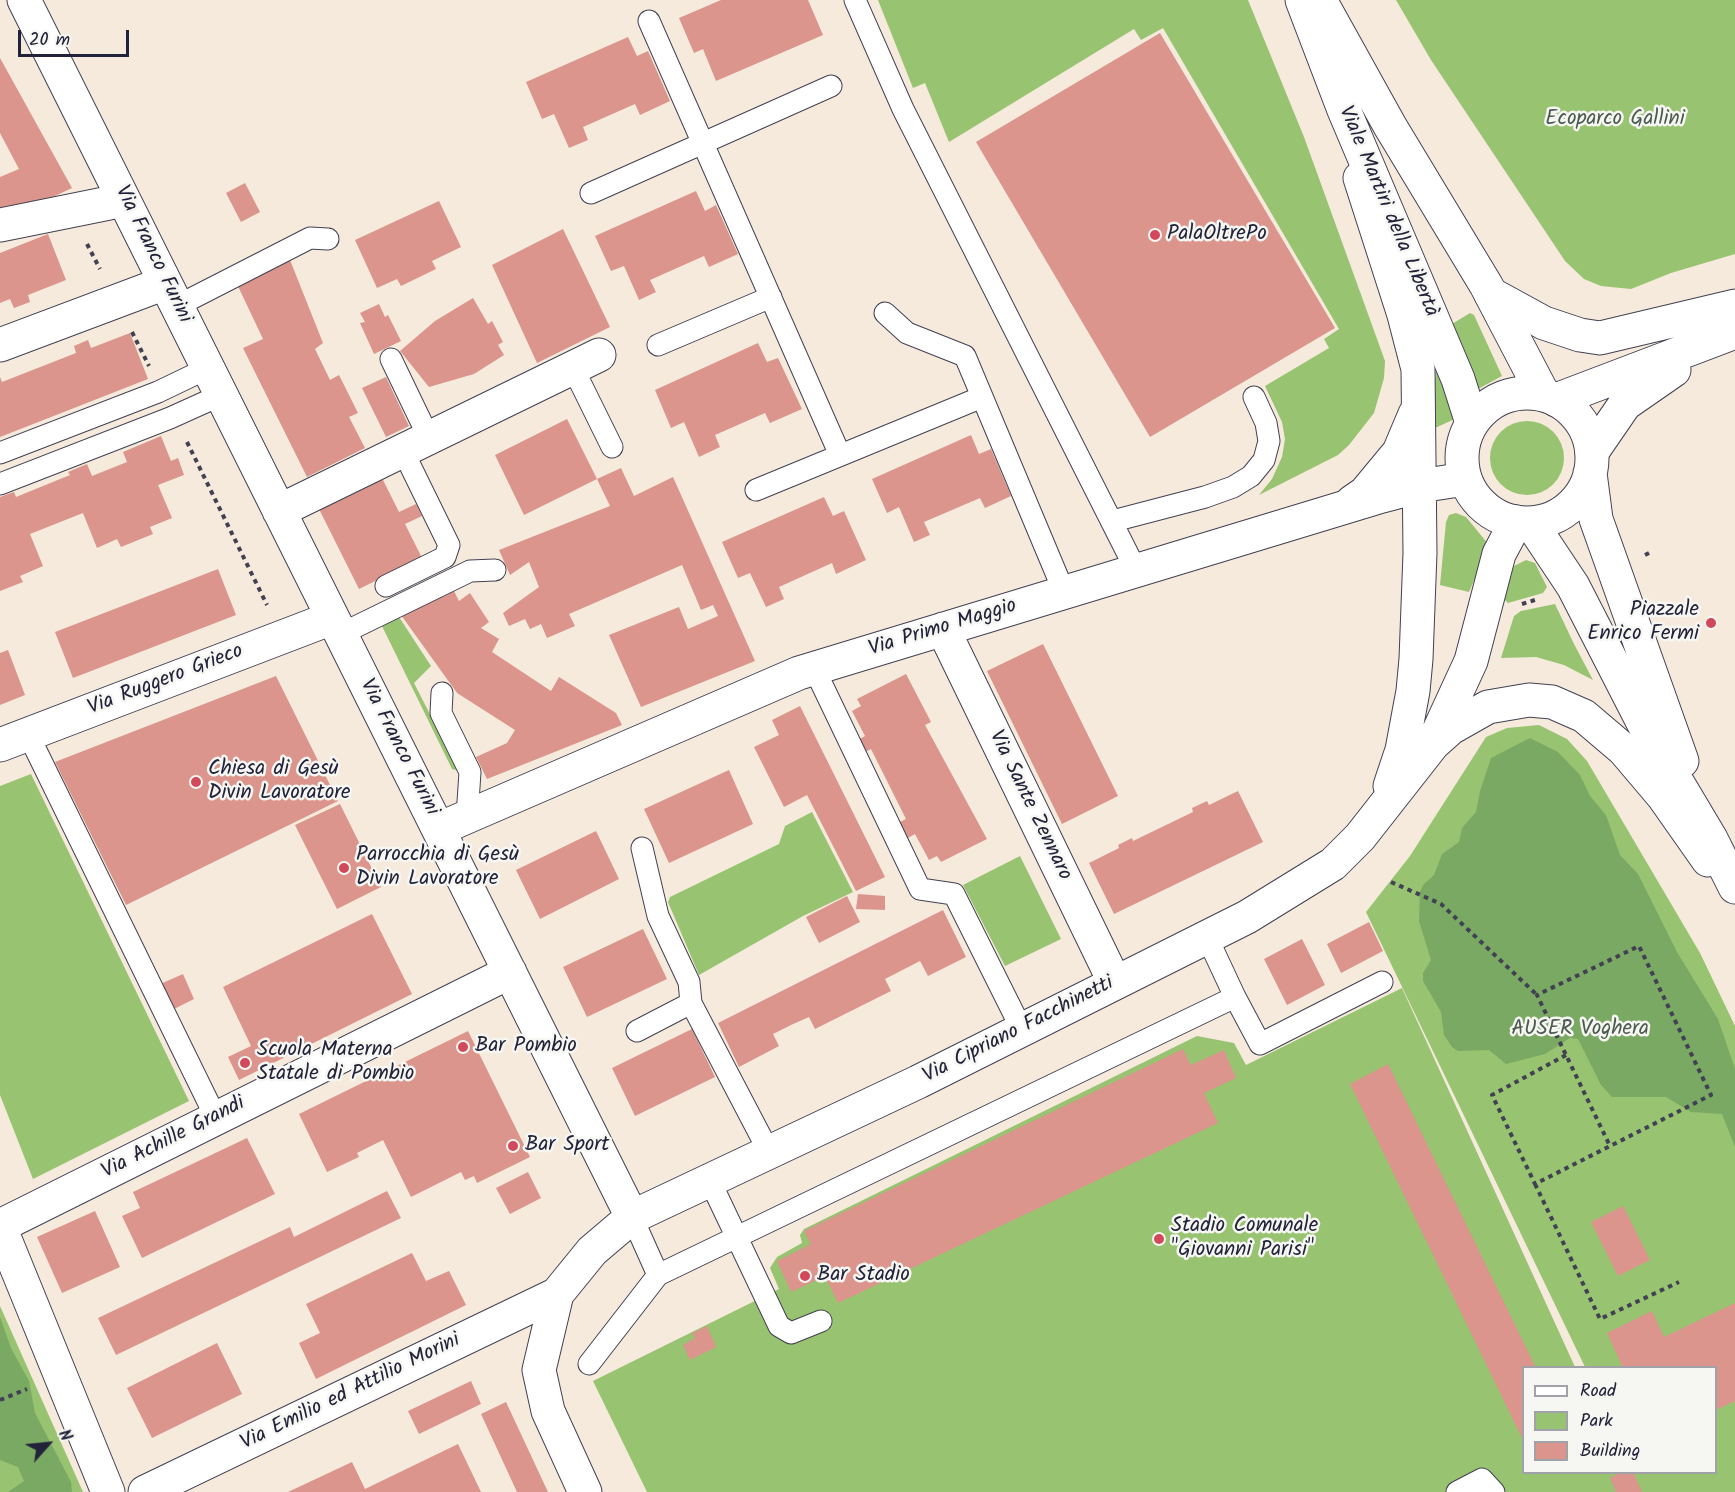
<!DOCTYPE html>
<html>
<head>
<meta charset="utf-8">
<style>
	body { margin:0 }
	#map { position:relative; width:1735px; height:1492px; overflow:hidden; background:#f5eadb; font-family:Kalam,sans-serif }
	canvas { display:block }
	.legend { position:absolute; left:1522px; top:1366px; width:195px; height:108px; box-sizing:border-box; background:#f6f6f2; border:2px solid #a1a1a9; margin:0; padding:8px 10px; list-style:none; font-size:18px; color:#22223b }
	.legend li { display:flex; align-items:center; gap:12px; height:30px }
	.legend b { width:30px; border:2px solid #a1a1a9 }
	.north { position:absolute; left:18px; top:1414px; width:60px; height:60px; -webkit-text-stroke:4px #f6f6f2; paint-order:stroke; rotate:63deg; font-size:16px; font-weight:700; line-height:24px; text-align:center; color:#22223b }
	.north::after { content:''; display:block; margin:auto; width:21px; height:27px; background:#22223b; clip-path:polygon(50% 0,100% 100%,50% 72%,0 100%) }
	.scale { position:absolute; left:18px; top:30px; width:111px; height:27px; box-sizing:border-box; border:3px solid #22223b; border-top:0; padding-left:8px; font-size:18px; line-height:21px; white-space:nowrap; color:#22223b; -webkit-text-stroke:4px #f6f6f2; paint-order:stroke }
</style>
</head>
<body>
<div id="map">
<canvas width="1735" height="1492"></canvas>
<ul class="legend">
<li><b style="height:8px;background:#fff"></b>Road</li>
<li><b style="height:16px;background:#98c371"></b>Park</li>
<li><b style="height:16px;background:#db958c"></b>Building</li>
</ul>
<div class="north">N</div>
<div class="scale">20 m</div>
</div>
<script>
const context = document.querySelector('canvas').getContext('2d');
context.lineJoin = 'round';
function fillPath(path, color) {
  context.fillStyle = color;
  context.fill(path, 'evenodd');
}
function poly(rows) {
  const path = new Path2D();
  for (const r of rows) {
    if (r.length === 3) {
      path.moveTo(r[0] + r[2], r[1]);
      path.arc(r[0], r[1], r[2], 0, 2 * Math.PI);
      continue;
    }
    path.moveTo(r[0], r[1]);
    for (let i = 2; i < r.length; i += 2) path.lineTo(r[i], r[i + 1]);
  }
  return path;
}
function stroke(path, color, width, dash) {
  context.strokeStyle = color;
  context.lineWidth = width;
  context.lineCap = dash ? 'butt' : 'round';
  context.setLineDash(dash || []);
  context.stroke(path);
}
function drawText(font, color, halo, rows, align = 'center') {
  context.font = font + ' Kalam,sans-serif';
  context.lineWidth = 5;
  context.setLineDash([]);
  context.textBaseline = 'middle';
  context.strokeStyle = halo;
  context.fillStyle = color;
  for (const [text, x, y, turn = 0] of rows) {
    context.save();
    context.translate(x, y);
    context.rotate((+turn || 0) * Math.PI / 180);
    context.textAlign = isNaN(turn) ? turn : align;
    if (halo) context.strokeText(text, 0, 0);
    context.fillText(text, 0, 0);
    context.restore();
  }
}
fillPath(poly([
	[878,0,1248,0,1304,137,1385,361,1384,378,1374,413,1349,445,1338,455,1259,495,1272,479,1282,457,1285,439,1282,422,1265,386,1329,348,1324,339,1339,329,1163,28,1141,40,1134,29,949,142,925,83,913,88],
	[1396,0,1735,0,1735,254,1671,273,1631,289,1601,286,1584,279,1565,261,1431,60],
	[1470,313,1474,315,1502,376,1478,389,1452,324],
	[1436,368,1459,417,1435,428,1432,426],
	[1527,458,37],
	[1456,513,1466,517,1489,545,1469,592,1440,585,1446,522,1449,515],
	[1526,560,1535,563,1547,587,1543,593,1508,603,1501,596,1504,585,1514,566],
	[1555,604,1574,644,1593,680,1564,665,1536,657,1501,658,1514,616,1521,611],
	[399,617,431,666,414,683,459,771,452,769,382,626],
	[1539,725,1567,739,1587,761,1700,953,1735,1026,1735,1492,647,1492,593,1381,779,1289,770,1268,777,1257,802,1243,800,1235,804,1229,1197,1036,1234,1043,1246,1065,1402,988,1575,1367,1524,1368,1524,1472,1716,1472,1716,1368,1585,1367,1366,912,1410,856,1486,737,1507,728],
	[31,774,189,1101,33,1179,0,1095,0,786],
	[812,812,853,892,803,916,699,975,668,902,670,897,779,844,785,826],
	[1020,856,1061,939,1005,966,963,885],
	[0,1306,83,1492,0,1492]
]), '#98c371');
fillPath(poly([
	[1530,738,1558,752,1580,775,1590,796,1606,815,1620,855,1638,874,1677,952,1718,1019,1735,1069,1735,1147,1722,1114,1691,1112,1666,1097,1612,1097,1601,1085,1578,1039,1570,1038,1545,1054,1506,1064,1489,1050,1458,1051,1452,1047,1444,1035,1441,1012,1423,981,1423,973,1431,960,1419,921,1420,892,1423,885,1434,875,1442,854,1459,842,1462,828,1476,812,1480,791,1491,758],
	[0,1317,11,1348,29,1381,35,1413,71,1482,72,1492,8,1492,24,1481,18,1467,0,1460]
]), '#7aa963');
fillPath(poly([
	[721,0,808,0,823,35,716,81,703,49,694,53,679,18],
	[1160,33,1335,328,1150,437,976,142],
	[628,37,637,56,648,51,670,101,640,115,635,104,583,127,588,140,569,148,554,114,542,119,526,82],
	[0,58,72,188,38,204,0,213,0,177,19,169,0,133],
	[245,183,260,212,241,222,226,193],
	[696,191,705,211,716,205,738,254,709,267,704,256,650,280,656,292,639,300,624,266,611,271,595,236],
	[439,201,461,247,432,261,436,269,401,286,397,279,377,288,355,240],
	[563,229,610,327,537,363,492,265],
	[48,234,66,280,28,295,30,302,14,308,10,299,0,303,0,253],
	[290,260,323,343,315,349,330,380,339,375,358,413,349,417,365,448,307,477,243,348,263,339,236,282],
	[473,298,488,324,492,321,503,342,498,345,504,355,474,374,429,387,400,351,435,321],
	[379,304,385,317,388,315,401,341,374,354,360,323,365,322,360,313],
	[130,333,148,379,0,437,0,377,2,382,76,353,74,346,88,340,91,348],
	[758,343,767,362,778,358,802,409,770,423,765,413,715,435,720,447,699,457,684,422,671,428,655,390],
	[386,377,409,426,386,437,362,388],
	[567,419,597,479,621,468,634,496,673,477,755,661,641,707,609,635,679,607,688,629,718,616,713,605,701,610,682,565,569,614,575,626,547,638,541,624,530,629,525,619,509,626,503,613,539,587,529,562,510,575,499,550,610,506,597,479,524,515,495,455],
	[971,435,979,454,991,449,1011,496,985,508,980,498,924,522,930,535,914,542,899,507,887,513,872,479],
	[161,436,171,461,178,458,184,475,158,485,172,518,150,527,153,534,121,547,117,539,97,548,83,513,30,534,43,566,20,576,23,582,0,591,0,497,14,492,16,497,70,475,68,472,87,464,92,476,127,462,123,452],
	[381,476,399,512,416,504,422,516,405,524,422,558,359,589,318,507],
	[824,497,833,516,844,511,866,560,836,574,832,563,779,587,784,599,766,607,750,573,738,578,722,542],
	[218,569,236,615,73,678,55,632],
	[440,591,443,597,454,591,459,601,470,593,489,622,481,628,499,639,492,652,551,691,559,677,616,713,622,725,487,779,476,757,507,743,515,730,457,693,401,615],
	[1043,644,1118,796,1062,824,987,671],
	[8,650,25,695,0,705,0,653],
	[906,674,931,722,925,725,987,839,941,862,937,856,929,860,915,834,906,839,898,823,906,819,871,749,865,752,858,740,865,736,852,711,861,706,857,699],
	[276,676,338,801,126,905,55,762],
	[800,706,885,877,856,891,807,795,784,807,754,747,779,735,772,720],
	[729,770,753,824,669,863,644,809],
	[1238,791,1263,842,1114,914,1089,863,1119,848,1118,845,1132,838,1133,841,1193,812,1192,808,1207,801,1209,805],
	[340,804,381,887,337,909,295,825],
	[596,831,619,879,540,919,516,870],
	[858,894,885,896,885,910,856,909],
	[847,896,860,922,819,943,806,917],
	[943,910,966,957,928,976,920,961,885,979,891,991,815,1029,809,1017,791,1025,773,1034,779,1046,739,1067,718,1023],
	[372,914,412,994,239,1080,228,1057,251,1046,223,987],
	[1369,922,1383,951,1341,973,1327,944],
	[643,929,667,979,587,1017,563,967],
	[1302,939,1325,985,1287,1005,1264,959],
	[183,974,194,999,170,1011,158,985],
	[692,1029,715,1077,635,1116,612,1068],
	[468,1031,530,1157,477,1183,474,1176,465,1180,461,1172,411,1197,383,1140,357,1153,359,1157,327,1172,299,1114],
	[1183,1049,1191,1065,1224,1050,1236,1078,1204,1093,1218,1123,838,1303,825,1276,791,1292,777,1261,811,1244,804,1231],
	[1388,1064,1536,1368,1524,1368,1524,1435,1521,1436,1350,1084],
	[247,1138,275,1194,142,1258,122,1216,140,1208,133,1192],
	[528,1172,541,1198,510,1214,496,1188],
	[387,1191,401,1218,116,1355,98,1318,290,1227,294,1237],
	[1623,1206,1650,1260,1618,1276,1591,1222],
	[95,1211,120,1267,62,1293,37,1237],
	[412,1253,426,1281,449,1271,466,1305,316,1379,299,1343,320,1333,306,1304],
	[1735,1303,1735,1401,1716,1410,1716,1368,1623,1368,1607,1333,1652,1311,1664,1337],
	[707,1326,716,1347,690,1360,683,1345,695,1338,692,1333],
	[217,1343,242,1394,152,1438,127,1388],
	[471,1381,481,1404,419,1434,408,1411],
	[506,1402,548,1492,517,1492,481,1414],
	[458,1444,481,1492,288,1492,352,1462,365,1489],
	[1621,1472,1633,1472,1642,1492,1616,1492,1610,1478]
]), '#db958c');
const lane = poly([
	[855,0,903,109,1136,570],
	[649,21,840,455],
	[591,193,831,86],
	[177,306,310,238,328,239],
	[885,313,907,333,965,356,1064,592],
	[658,345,771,297],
	[391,359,429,438],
	[573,368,612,447],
	[0,453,158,392,208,368],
	[0,484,170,418,221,395],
	[756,490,982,397],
	[1113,521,1205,497,1233,487,1251,476,1264,460,1269,441,1266,423,1254,397],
	[386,586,445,557,449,545,403,451],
	[341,634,470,571,495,570],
	[814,668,920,889,954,894,1022,1030],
	[442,693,441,713,470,772,467,817],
	[28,734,216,1118],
	[642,848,658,916,689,982,691,1003,769,1152],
	[1235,997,1260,1044,1382,982],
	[637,1031,691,1003],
	[710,1181,779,1326,791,1333,821,1321],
	[632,1217,658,1275],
	[589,1364,658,1275,1235,997,1207,937],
	[1457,1492,1482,1479,1494,1492]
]);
const street = poly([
	[24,0,632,1217,592,1251,557,1294,539,1370,548,1411,585,1492],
	[1360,178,1404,315,1418,369,1420,553,1416,659,1413,691,1402,750,1390,786],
	[0,225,124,200],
	[1491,294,1544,323,1580,335,1600,338,1735,306],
	[0,345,165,283],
	[1556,400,1735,332],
	[1592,452,1625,404,1674,370],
	[1352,502,1365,493,1399,452,1415,414],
	[279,511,599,355],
	[943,629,1115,983],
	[1436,737,1471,661,1499,554,1516,522],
	[0,745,332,618],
	[439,829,799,673,1382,496,1420,486,1465,479],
	[632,1217,918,1082,1247,917,1333,864,1360,837,1433,744,1451,728,1488,707,1529,700,1552,702,1584,716,1624,750,1663,796,1708,860],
	[0,1226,510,972],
	[0,1227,108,1492],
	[145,1492,557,1294]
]);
const secondary = poly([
	[1302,0,1344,110,1458,379,1472,423],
	[1320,0,1390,126,1486,285,1543,394],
	[1527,458,65],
	[1590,473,1596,519,1682,761],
	[1531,523,1573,586,1652,740,1711,839,1735,887]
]);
stroke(lane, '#424053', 23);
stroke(street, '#424053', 35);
stroke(secondary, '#424053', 35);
stroke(poly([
	[87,244,100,269],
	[132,332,149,366],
	[187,442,267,605],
	[1645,555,1653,551],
	[1522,604,1538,599],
	[1391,882,1441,904,1537,995],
	[1566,1055,1492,1095,1535,1184,1711,1095,1639,946,1537,995,1566,1055,1609,1144],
	[1535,1184,1600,1319,1679,1282],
	[0,1400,27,1389]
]), '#424053', 4, [4.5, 4.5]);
stroke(lane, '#fff', 21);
stroke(street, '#fff', 33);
stroke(secondary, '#fff', 33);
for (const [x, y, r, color] of [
	[1155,235,6,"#d1495b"],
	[1711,623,6,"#d1495b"],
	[196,782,6,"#d1495b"],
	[344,868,6,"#d1495b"],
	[463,1047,6,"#d1495b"],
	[245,1063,6,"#d1495b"],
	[513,1146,6,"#d1495b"],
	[1159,1239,6,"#d1495b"],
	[805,1276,6,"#d1495b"]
]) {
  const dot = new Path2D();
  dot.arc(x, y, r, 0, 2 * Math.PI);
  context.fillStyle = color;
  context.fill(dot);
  stroke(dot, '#f6f6f2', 2);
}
drawText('21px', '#4b5a4e', '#f6f6f2', [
	["Ecoparco Gallini",1615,120],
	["AUSER Voghera",1580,1030]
]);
drawText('21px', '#22223b', '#f6f6f2', [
	["Viale Martiri della Libertà",1387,212,67],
	["Via Franco Furini",152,255,64],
	["Via Primo Maggio",943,629,-17],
	["Via Ruggero Grieco",166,681,-21],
	["Via Franco Furini",398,748,63],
	["Via Sante Zennaro",1029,806,64],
	["Via Cipriano Facchinetti",1019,1031,-27],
	["Via Achille Grandi",174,1139,-27],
	["Via Emilio ed Attilio Morini",351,1393,-26]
]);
drawText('21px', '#22223b', '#f6f6f2', [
	["PalaOltrePo",1167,235],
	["Piazzale",1699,611,"right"],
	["Enrico Fermi",1699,635,"right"],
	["Chiesa di Gesù",208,770],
	["Divin Lavoratore",208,794],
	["Parrocchia di Gesù",356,856],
	["Divin Lavoratore",356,880],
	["Bar Pombio",475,1047],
	["Scuola Materna",257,1051],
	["Statale di Pombio",257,1075],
	["Bar Sport",525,1146],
	["Stadio Comunale",1171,1227],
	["\"Giovanni Parisi\"",1171,1251],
	["Bar Stadio",817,1276]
], 'left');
</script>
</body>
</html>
